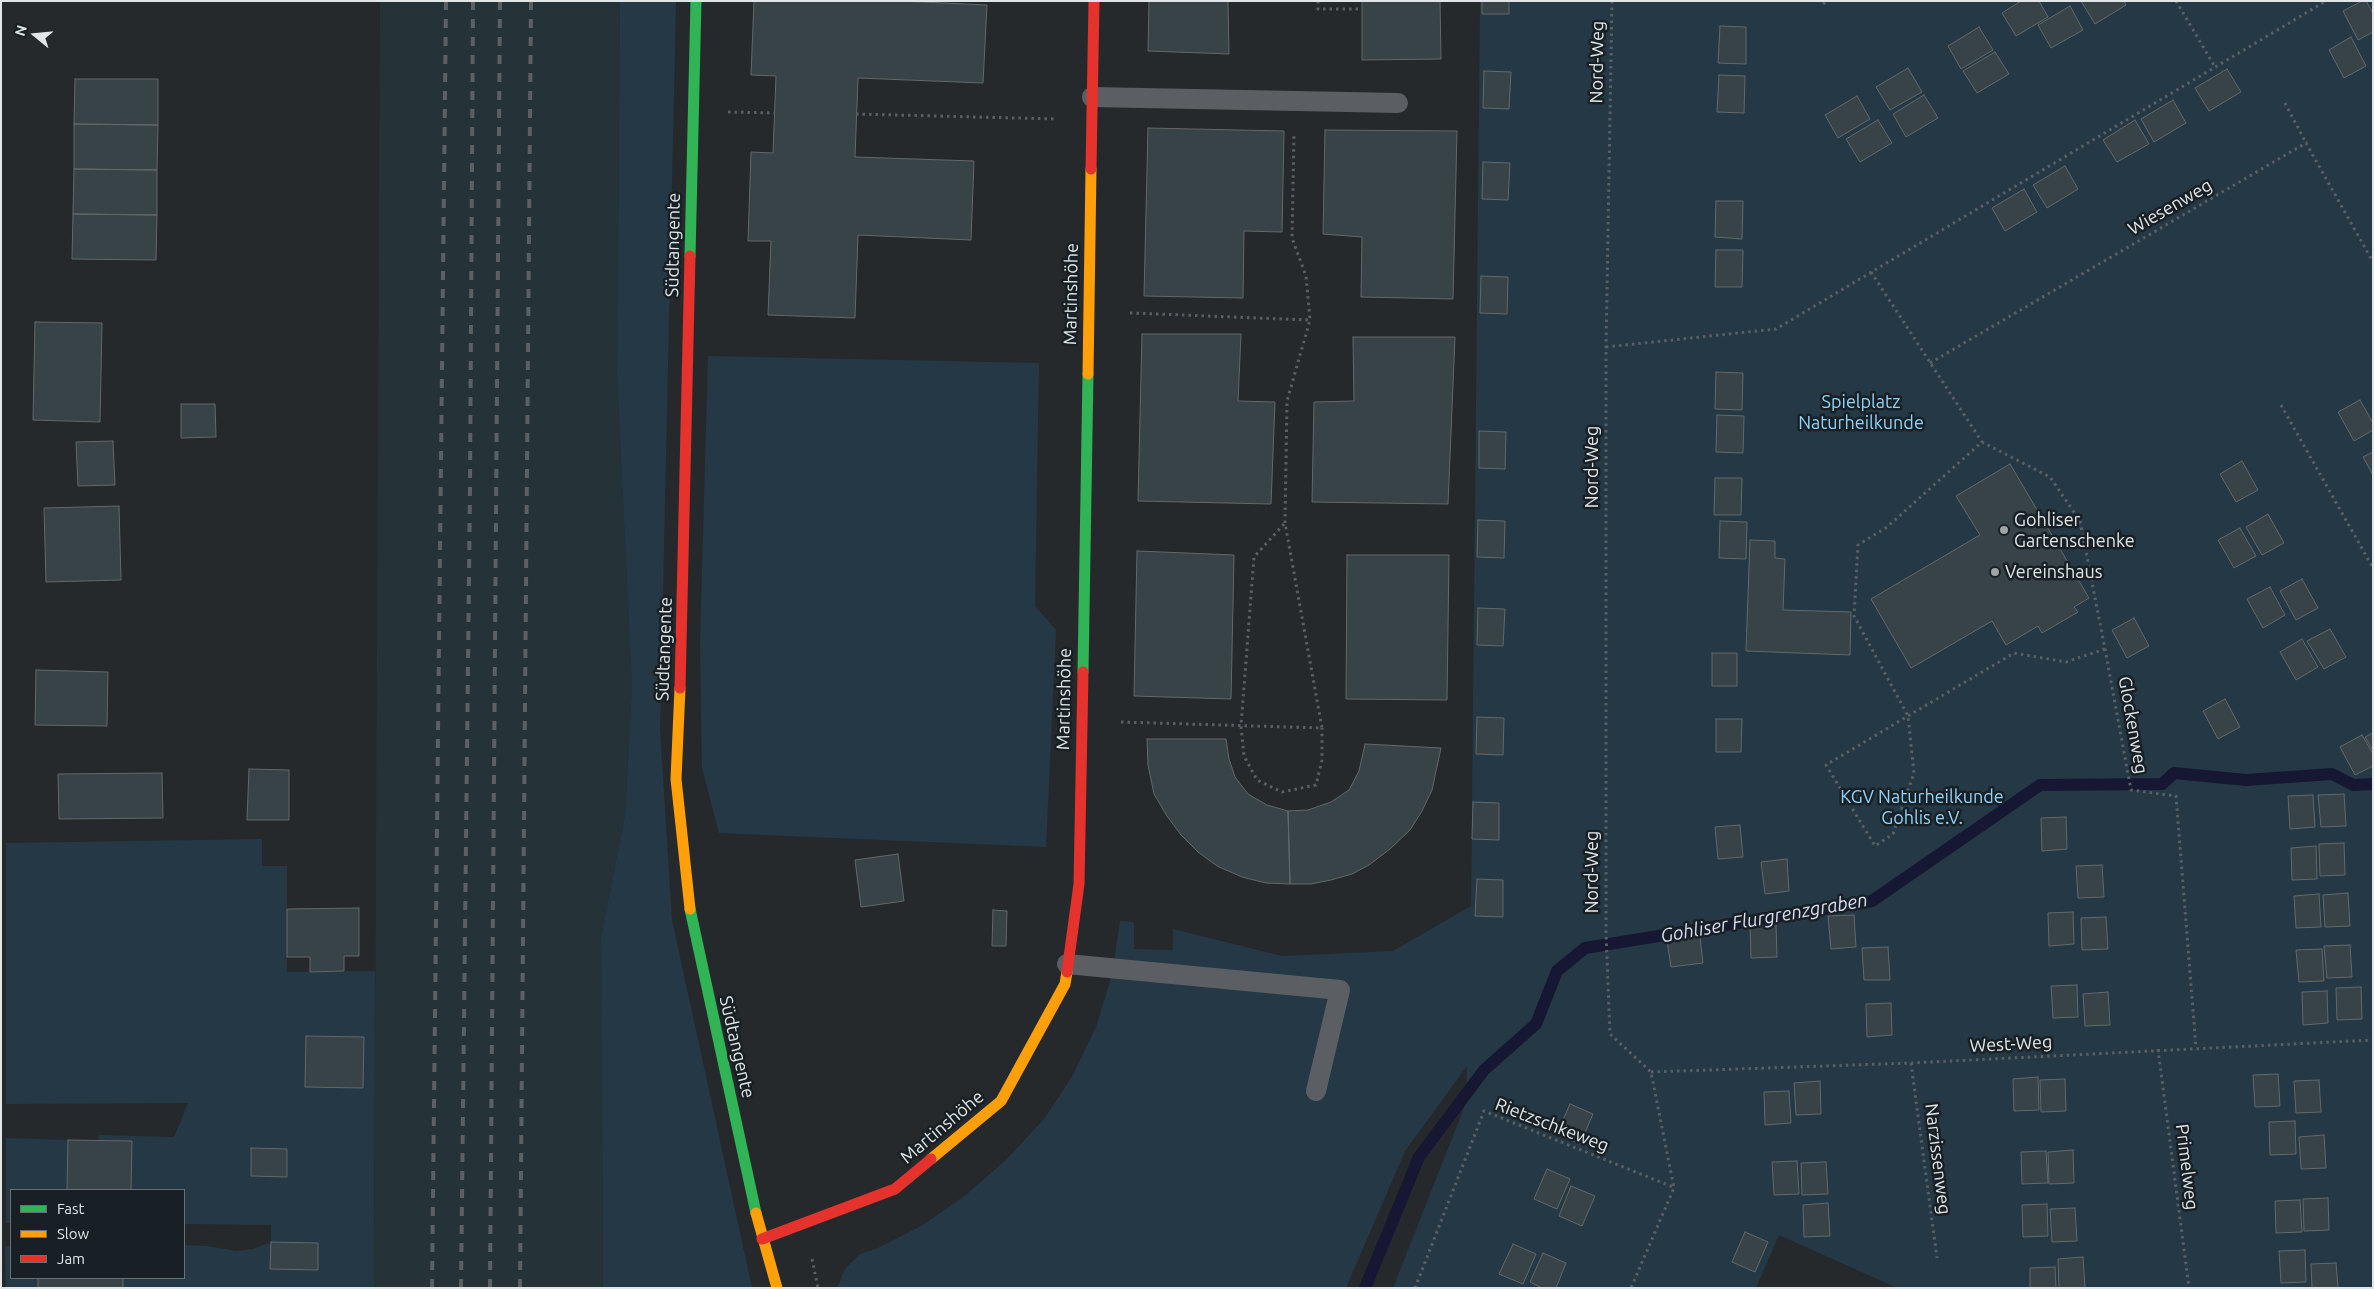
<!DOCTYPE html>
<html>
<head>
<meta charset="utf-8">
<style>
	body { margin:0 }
	#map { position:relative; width:2374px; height:1289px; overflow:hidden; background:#25292c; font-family:Ubuntu,sans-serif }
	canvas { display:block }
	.frame { position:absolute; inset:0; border:2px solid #e0e6e8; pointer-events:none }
	.legend { position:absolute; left:10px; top:1189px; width:175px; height:90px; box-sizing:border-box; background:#192025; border:1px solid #696f73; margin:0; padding:6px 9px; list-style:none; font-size:15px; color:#e0e6e8 }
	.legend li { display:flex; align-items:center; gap:10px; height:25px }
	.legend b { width:25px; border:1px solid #696f73 }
	.north { position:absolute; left:10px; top:10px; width:50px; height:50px; -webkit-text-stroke:4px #192025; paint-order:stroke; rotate:287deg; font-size:14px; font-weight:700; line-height:20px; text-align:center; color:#e0e6e8 }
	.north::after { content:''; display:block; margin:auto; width:18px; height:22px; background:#e0e6e8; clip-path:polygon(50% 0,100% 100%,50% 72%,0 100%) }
</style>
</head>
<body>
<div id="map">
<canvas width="2374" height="1289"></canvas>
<div class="frame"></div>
<ul class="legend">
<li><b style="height:6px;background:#30b455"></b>Fast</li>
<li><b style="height:6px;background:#ff9f0a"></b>Slow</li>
<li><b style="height:6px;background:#e5322d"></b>Jam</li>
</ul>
<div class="north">N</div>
</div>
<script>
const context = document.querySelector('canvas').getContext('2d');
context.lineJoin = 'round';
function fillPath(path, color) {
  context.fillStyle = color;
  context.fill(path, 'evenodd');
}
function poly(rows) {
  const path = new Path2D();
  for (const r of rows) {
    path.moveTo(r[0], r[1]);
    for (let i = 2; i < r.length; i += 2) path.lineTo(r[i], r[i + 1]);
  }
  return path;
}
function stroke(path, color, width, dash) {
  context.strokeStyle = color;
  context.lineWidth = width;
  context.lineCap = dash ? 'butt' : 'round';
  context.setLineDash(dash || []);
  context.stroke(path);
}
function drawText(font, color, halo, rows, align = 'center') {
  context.font = font + ' Ubuntu,sans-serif';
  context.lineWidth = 5;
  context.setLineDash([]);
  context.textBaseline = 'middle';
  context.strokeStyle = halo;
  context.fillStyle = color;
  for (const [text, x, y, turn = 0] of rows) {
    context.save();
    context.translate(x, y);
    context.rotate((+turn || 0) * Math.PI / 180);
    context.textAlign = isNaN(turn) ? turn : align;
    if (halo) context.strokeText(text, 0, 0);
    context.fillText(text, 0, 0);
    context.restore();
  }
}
fillPath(poly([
	[380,1,620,1,617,376,632,687,625,816,601,937,603,1288,374,1288]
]), '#253339');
fillPath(poly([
	[620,1,676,1,660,729,672,920,752,1288,603,1288,601,937,625,816,632,687,617,376],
	[1480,1,2373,1,2373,1288,1897,1288,1779,1235,1756,1288,1393,1288,1466,1103,1467,1066,1405,1151,1346,1288,837,1288,845,1269,860,1254,878,1248,923,1225,967,1194,1007,1159,1044,1119,1073,1075,1096,1027,1112,975,1120,921,1134,922,1134,949,1173,950,1173,929,1282,956,1393,951,1471,906],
	[708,356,1039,363,1035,606,1056,630,1046,847,719,833,702,768,700,645],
	[262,839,262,866,287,866,287,972,375,971,374,1288,123,1288,123,1278,184,1278,184,1245,208,1246,236,1251,253,1249,271,1242,271,1225,184,1224,184,1190,131,1190,132,1141,99,1141,98,1135,174,1137,188,1103,6,1104,6,843],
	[271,1243,318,1244,318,1270],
	[6,1138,68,1140,67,1190,11,1190,11,1223,6,1223],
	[5,1246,11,1246,11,1278,38,1278,38,1288,6,1288]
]), '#243945');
stroke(poly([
	[1365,1288,1419,1157,1484,1070,1536,1024,1557,971,1585,948,1872,901,2040,785,2162,784,2174,773,2246,780,2332,774,2353,785,2373,784]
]), '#161833', 12);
const building = poly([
	[754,1,899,1,987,5,983,83,858,78,855,157,974,161,971,240,858,235,855,318,768,315,771,241,748,241,751,152,773,153,776,76,751,75,754,1],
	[1149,1,1228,1,1229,54,1148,51,1149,1],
	[1362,1,1440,1,1441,59,1362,60,1362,1],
	[1482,1,1509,1,1509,14,1482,14,1482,1],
	[2021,1,2039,1,2048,17,2016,36,2002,13,2021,1],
	[2081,1,2124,1,2126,5,2095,24,2081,1],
	[2362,1,2366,1,2373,13,2373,32,2358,40,2343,11,2362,1],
	[2070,6,2083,30,2051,48,2038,25,2070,6],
	[1720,26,1746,27,1746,64,1718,63,1720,26],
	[1979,27,1993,50,1961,69,1948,46,1979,27],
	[2351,37,2366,66,2344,78,2329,50,2351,37],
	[1995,52,2009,74,1977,93,1963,71,1995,52],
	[1908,68,1922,92,1890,110,1876,87,1908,68],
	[2227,69,2241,92,2209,111,2195,88,2227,69],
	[1484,71,1511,72,1509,109,1483,108,1484,71],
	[1719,75,1745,76,1744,113,1717,112,1719,75],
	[75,79,158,79,158,125,74,124,75,79],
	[1924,95,1938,118,1906,137,1893,114,1924,95],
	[1857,96,1870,119,1838,138,1825,115,1857,96],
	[2173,100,2186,123,2154,142,2141,119,2173,100],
	[1878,120,1892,143,1860,162,1846,139,1878,120],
	[2135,120,2149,144,2117,162,2103,140,2135,120],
	[74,124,158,125,157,170,74,169,74,124],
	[1148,128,1284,131,1282,232,1244,231,1243,298,1144,296,1148,128],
	[1325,130,1457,131,1453,299,1361,297,1362,237,1323,234,1325,130],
	[1483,162,1510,163,1508,200,1482,199,1483,162],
	[2065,166,2078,189,2047,208,2033,185,2065,166],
	[74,169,157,170,157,215,73,214,74,169],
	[2024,189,2037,212,2005,231,1992,208,2024,189],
	[1716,201,1743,201,1742,239,1715,237,1716,201],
	[73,214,157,215,156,260,72,259,73,214],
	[1716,250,1743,250,1742,287,1715,287,1716,250],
	[1481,276,1508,277,1507,314,1480,313,1481,276],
	[35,322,102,323,100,422,33,420,35,322],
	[1142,334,1241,334,1238,401,1275,402,1271,504,1138,501,1142,334],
	[1353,337,1455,337,1448,504,1312,502,1314,402,1354,401,1353,337],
	[1716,372,1743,373,1742,410,1715,409,1716,372],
	[2360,400,2373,423,2373,430,2354,441,2338,412,2360,400],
	[181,404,215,404,216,437,181,438,181,404],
	[1717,415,1744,416,1743,453,1716,452,1717,415],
	[1479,431,1506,432,1505,469,1479,468,1479,431],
	[113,441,115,485,78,486,76,442,113,441],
	[2373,452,2373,475,2363,457,2373,452],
	[2242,461,2258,490,2236,502,2220,474,2242,461],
	[2010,464,2089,598,2074,607,2078,612,2042,633,2038,626,2006,645,1992,621,1911,668,1871,599,1980,535,1956,496,2010,464],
	[1715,478,1742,478,1741,515,1714,515,1715,478],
	[119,506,121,580,46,582,44,508,119,506],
	[2268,514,2284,543,2262,555,2246,527,2268,514],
	[1478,520,1505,521,1504,558,1477,557,1478,520],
	[1720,521,1747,522,1746,559,1719,558,1720,521],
	[2240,528,2256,556,2234,568,2218,540,2240,528],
	[1750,540,1775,541,1775,558,1785,559,1783,610,1851,612,1850,655,1746,651,1750,540],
	[1137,551,1234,555,1231,699,1134,696,1137,551],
	[1347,555,1449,555,1447,700,1346,699,1347,555],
	[2302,579,2318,608,2296,620,2280,591,2302,579],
	[2270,587,2285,615,2263,628,2247,599,2270,587],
	[1478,608,1505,609,1503,646,1477,645,1478,608],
	[2134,618,2149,646,2127,658,2112,630,2134,618],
	[2330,629,2346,657,2324,669,2307,641,2330,629],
	[2302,639,2318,667,2296,680,2280,652,2302,639],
	[1712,653,1737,653,1737,686,1712,686,1712,653],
	[36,670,108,672,107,726,35,725,36,670],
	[2225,699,2240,727,2218,739,2203,711,2225,699],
	[1477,717,1504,718,1503,755,1476,754,1477,717],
	[1716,719,1742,719,1741,752,1716,752,1716,719],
	[2373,733,2373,751,2365,737,2373,733],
	[2362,735,2373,754,2373,766,2355,775,2340,747,2362,735],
	[1147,739,1226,739,1229,759,1235,777,1248,794,1267,805,1288,811,1290,884,1266,883,1242,877,1217,866,1198,852,1181,835,1167,816,1154,794,1148,765,1147,739],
	[1365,744,1441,748,1432,790,1422,811,1410,830,1390,849,1369,865,1352,874,1331,880,1311,884,1290,884,1288,811,1308,810,1331,802,1349,790,1359,771,1365,744],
	[249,769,289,770,289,820,247,820,249,769],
	[162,773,163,818,59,819,58,774,162,773],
	[2344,794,2346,826,2321,827,2318,795,2344,794],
	[2313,795,2315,827,2290,829,2288,796,2313,795],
	[1473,802,1499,803,1499,840,1472,839,1473,802],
	[2066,817,2067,849,2042,851,2041,818,2066,817],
	[1740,825,1743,857,1718,859,1715,827,1740,825],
	[2344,843,2345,875,2320,876,2319,844,2344,843],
	[2316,846,2317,879,2292,880,2291,848,2316,846],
	[898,854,904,901,861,907,855,860,898,854],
	[1787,859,1789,891,1765,894,1761,862,1787,859],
	[2102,865,2104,897,2078,898,2076,866,2102,865],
	[1477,879,1503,880,1503,917,1475,916,1477,879],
	[2348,893,2350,926,2325,927,2323,895,2348,893],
	[2319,894,2321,927,2296,928,2294,896,2319,894],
	[359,908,359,956,344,956,344,971,310,972,310,957,287,957,287,909,359,908],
	[993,910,1007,911,1006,946,992,946,993,910],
	[2073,912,2074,944,2049,946,2048,913,2073,912],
	[1854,915,1856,947,1831,949,1828,916,1854,915],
	[2106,917,2108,949,2082,950,2081,918,2106,917],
	[1776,925,1777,957,1751,958,1750,926,1776,925],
	[1700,937,1703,963,1671,967,1667,941,1700,937],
	[2350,945,2352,977,2327,978,2324,946,2350,945],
	[1888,947,1890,980,1864,980,1862,948,1888,947],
	[2322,949,2324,981,2299,982,2296,950,2322,949],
	[2077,985,2078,1017,2053,1018,2051,986,2077,985],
	[2361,987,2362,1019,2337,1020,2336,988,2361,987],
	[2327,991,2328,1023,2303,1025,2302,992,2327,991],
	[2108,992,2110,1025,2085,1026,2083,994,2108,992],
	[1891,1003,1892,1035,1867,1037,1866,1004,1891,1003],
	[306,1036,364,1037,363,1088,305,1087,306,1036],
	[2278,1074,2280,1106,2255,1107,2253,1075,2278,1074],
	[2038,1077,2039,1110,2014,1111,2013,1079,2038,1077],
	[2065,1079,2066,1111,2041,1112,2040,1080,2065,1079],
	[2319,1080,2321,1112,2296,1113,2294,1081,2319,1080],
	[1820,1081,1821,1114,1796,1115,1794,1083,1820,1081],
	[1789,1091,1791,1123,1765,1125,1764,1092,1789,1091],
	[1570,1104,1593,1114,1580,1144,1557,1134,1570,1104],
	[2295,1121,2296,1154,2270,1155,2269,1122,2295,1121],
	[2324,1135,2326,1168,2301,1169,2299,1137,2324,1135],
	[68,1140,132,1141,131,1190,67,1190,68,1140],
	[251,1148,287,1149,287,1177,251,1176,251,1148],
	[2073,1150,2074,1183,2049,1184,2048,1152,2073,1150],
	[2046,1151,2048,1183,2022,1184,2021,1152,2046,1151],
	[1797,1161,1799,1194,1774,1195,1772,1162,1797,1161],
	[1826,1162,1828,1194,1802,1195,1801,1163,1826,1162],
	[1547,1169,1570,1179,1557,1209,1534,1199,1547,1169],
	[1571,1186,1595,1196,1582,1226,1559,1216,1571,1186],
	[2328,1198,2329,1230,2304,1231,2303,1199,2328,1198],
	[2300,1200,2302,1232,2276,1233,2275,1201,2300,1200],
	[1828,1203,1830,1236,1804,1237,1803,1205,1828,1203],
	[2047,1204,2048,1236,2023,1237,2022,1205,2047,1204],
	[2075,1208,2077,1241,2052,1242,2050,1209,2075,1208],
	[1745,1232,1768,1242,1755,1272,1732,1262,1745,1232],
	[271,1242,318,1243,318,1270,270,1269,271,1242],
	[1513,1244,1536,1254,1523,1284,1499,1274,1513,1244],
	[2305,1250,2306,1282,2281,1283,2279,1251,2305,1250],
	[1543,1253,1566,1263,1556,1288,1542,1288,1530,1282,1543,1253],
	[2083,1257,2085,1288,2059,1288,2058,1259,2083,1257],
	[2336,1263,2338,1288,2312,1288,2311,1264,2336,1263],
	[2055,1267,2056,1288,2030,1288,2030,1268,2055,1267],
	[38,1278,123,1278,123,1288,38,1288,38,1278]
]);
fillPath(building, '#374346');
stroke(building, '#64686a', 1);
stroke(poly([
	[1318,1,1318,9,1362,9],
	[1612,1,1606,347,1606,933,1610,1034,1651,1072,1674,1188,1631,1288],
	[2176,1,2215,67],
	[1823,4,1827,1],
	[2285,103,2306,143],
	[728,112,775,113],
	[856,114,1057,119],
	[1871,272,1982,442],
	[1130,313,1310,320,1306,276,1292,238,1294,133],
	[1606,347,1776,329,2326,1],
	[1930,363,2306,143,2373,262],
	[2281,405,2373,568],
	[1284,524,1254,557,1241,726,1244,756,1257,780,1282,792,1316,785,1322,760,1322,728],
	[2105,649,2066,662,2014,653,1908,716,1826,765,1875,846,1893,834,1914,773,1908,716,1854,616,1858,545,1887,527,1982,442,2050,477,2080,521,2105,649,2131,790,2176,796,2196,1048],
	[1121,722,1322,728,1285,523,1287,401,1310,320],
	[2158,1049,2189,1288],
	[1911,1063,1937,1258],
	[1651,1072,1911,1063,2373,1040],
	[812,1259,818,1288],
	[1415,1288,1484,1111,1673,1187]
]), '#5b5f63', 3, [2.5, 4]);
stroke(poly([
	[1092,97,1398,103],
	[1067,964,1340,990,1316,1091]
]), '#5b5f64', 20);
stroke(poly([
	[690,256,696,1],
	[1083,672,1088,374],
	[690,909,756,1213]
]), '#30b455', 11);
stroke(poly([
	[1088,374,1091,169],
	[680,688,676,779,690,909],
	[931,1159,1001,1101,1065,984,1067,972],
	[756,1213,777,1288]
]), '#ff9f0a', 11);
stroke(poly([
	[1091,169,1094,1],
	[680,688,690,256],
	[1067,972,1079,884,1083,672],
	[762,1239,895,1189,931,1159]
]), '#e5322d', 11);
stroke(poly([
	[432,1288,446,1],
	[461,1288,470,487,473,1],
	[490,1288,500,1],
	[520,1288,531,1]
]), '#5c6063', 4, [9, 9]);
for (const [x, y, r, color] of [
	[2004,530,5,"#9fa4a6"],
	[1995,572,5,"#9fa4a6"]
]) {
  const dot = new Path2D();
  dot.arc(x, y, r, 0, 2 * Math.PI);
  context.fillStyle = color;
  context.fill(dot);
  stroke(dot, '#192025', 2);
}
drawText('18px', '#e0e6e8', '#192025', [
	["Nord-Weg",1597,62,-89],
	["Wiesenweg",2170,207,-30],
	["Südtangente",673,245,-89],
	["Martinshöhe",1071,294,-89],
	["Nord-Weg",1592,467,-90],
	["Südtangente",664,649,-88],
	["Martinshöhe",1064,699,-89],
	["Glockenweg",2133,725,80],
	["Nord-Weg",1592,872,-90],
	["West-Weg",2011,1044,-3],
	["Südtangente",737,1047,77],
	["Rietzschkeweg",1552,1125,21],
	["Martinshöhe",942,1127,-40],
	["Narzissenweg",1938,1159,83],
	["Primelweg",2187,1167,83]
]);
drawText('18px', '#8dd4fa', '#192025', [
	["Spielplatz",1861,402],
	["Naturheilkunde",1861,423],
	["KGV Naturheilkunde",1922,797],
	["Gohlis e.V.",1922,818]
]);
drawText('18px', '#e0e6e8', '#192025', [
	["Gohliser",2014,520],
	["Gartenschenke",2014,541],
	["Vereinshaus",2005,572]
], 'left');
drawText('italic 19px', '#d8dcf6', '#192025', [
	["Gohliser Flurgrenzgraben",1764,918,-10]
]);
</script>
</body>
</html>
